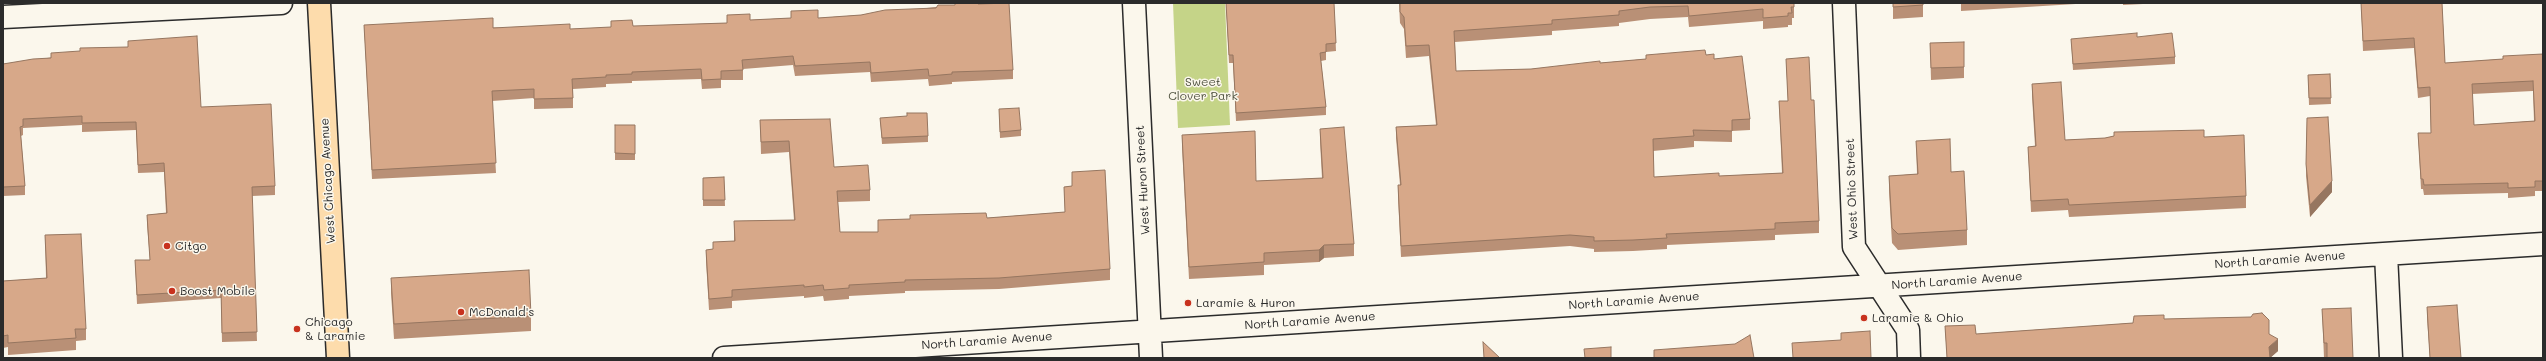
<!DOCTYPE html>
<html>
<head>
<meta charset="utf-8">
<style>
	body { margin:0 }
	#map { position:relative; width:2546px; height:361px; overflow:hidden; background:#fbf7ec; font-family:Mali,sans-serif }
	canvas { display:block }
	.frame { position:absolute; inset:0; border:4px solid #2b2b2b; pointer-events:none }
</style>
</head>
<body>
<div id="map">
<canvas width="2546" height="361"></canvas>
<div class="frame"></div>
</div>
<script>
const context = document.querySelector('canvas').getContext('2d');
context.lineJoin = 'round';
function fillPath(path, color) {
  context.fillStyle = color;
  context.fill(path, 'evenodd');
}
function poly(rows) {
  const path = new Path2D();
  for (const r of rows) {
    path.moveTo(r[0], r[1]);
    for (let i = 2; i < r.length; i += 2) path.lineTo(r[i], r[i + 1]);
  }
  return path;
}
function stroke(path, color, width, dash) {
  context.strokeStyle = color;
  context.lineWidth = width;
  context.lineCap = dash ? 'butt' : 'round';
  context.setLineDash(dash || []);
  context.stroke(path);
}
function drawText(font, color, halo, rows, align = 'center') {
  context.font = font + ' Mali,sans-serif';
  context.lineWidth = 3;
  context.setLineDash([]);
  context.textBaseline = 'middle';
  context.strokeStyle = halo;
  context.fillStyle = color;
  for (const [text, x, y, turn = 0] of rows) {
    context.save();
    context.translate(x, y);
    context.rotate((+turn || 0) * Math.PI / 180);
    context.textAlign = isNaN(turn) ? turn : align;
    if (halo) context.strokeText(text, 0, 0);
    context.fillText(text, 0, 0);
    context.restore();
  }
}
fillPath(poly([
	[1173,3,1225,3,1230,125,1178,128]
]), '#c5d488');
const minor = poly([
	[1134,3,1151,358],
	[1844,3,1854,247,1908,330,1909,358],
	[3,17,281,3],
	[2386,254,2391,358],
	[724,358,2543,244]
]);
const major = poly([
	[319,3,338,358]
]);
stroke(minor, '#2b2b2b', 25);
stroke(major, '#2b2b2b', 25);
stroke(minor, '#fbf7ec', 22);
stroke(major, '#fddcac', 22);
fillPath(poly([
	[1226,3,1334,3,1336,51,1326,52,1326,60,1321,61,1326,107,1326,115,1236,121,1233,63,1229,63],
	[1399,3,1794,3,1794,18,1792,18,1792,25,1788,25,1788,27,1763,29,1763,21,1689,27,1688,17,1650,19,1619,23,1619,26,1552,31,1552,35,1455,42,1456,71,1531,69,1646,59,1646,55,1706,55,1714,59,1750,119,1750,130,1732,131,1732,142,1694,141,1694,147,1653,151,1654,177,1719,176,1782,173,1779,101,1788,101,1786,59,1811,100,1819,221,1819,233,1775,235,1775,240,1667,245,1667,249,1633,251,1594,252,1594,249,1570,246,1401,257,1398,197,1398,185,1400,185,1396,138,1396,127,1436,125,1429,56,1406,58,1404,29,1400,23],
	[1893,3,1948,3,1923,4,1923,17,1893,19],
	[1961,3,2092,3,1961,11],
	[2123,3,2163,3,2123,5],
	[2361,3,2442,3,2445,63,2503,59,2543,54,2543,191,2535,191,2535,196,2508,198,2508,193,2424,195,2423,189,2421,189,2418,133,2431,133,2430,96,2418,98,2414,48,2363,51],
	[2533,91,2534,121,2474,125,2472,94],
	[978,4,1013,70,1013,79,952,82,952,84,929,86,928,79,871,82,870,72,795,76,793,65,743,69,743,80,721,80,721,88,702,89,701,79,632,81,632,83,606,84,606,87,573,89,573,108,534,109,534,98,492,101,496,173,372,179,364,25,570,29,695,24,727,23,750,20,791,18,791,11,818,18,861,15,955,5],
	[2137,37,2175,57,2175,64,2073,70,2071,39],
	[128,41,201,107,275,186,275,195,252,196,257,341,222,342,221,298,137,304,135,260,150,260,147,224,147,215,166,213,164,172,138,173,136,130,82,132,82,125,23,128,23,135,21,136,25,186,25,195,3,196,3,64,128,47],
	[1930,43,1964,67,1964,78,1931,80],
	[2330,74,2331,104,2309,105,2308,75],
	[2032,84,2065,140,2105,138,2114,136,2114,132,2204,137,2246,196,2246,208,2069,217,2068,210,2031,212,2028,147,2035,146,2032,96],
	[999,109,1021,130,1021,136,1000,138],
	[880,118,928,136,928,142,882,144],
	[2307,118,2332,192,2310,217,2306,176],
	[760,120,870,190,870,201,838,202,840,232,878,232,878,220,987,218,1065,212,1064,187,1072,186,1072,172,1110,269,1110,280,999,289,905,291,905,293,849,296,849,299,824,301,823,296,804,298,804,296,732,301,732,308,709,310,706,261,706,250,713,249,734,241,734,221,794,220,789,152,761,154],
	[615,125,635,125,635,160,615,160],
	[1320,129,1354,244,1354,256,1324,258,1319,262,1264,265,1264,275,1189,279,1182,147,1182,135,1256,181,1322,178,1320,141],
	[1916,141,1951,172,1967,230,1967,245,1898,250,1892,243,1889,191,1889,176,1917,174],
	[724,177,725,206,703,206,703,178],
	[45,235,86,329,86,340,76,341,76,350,8,355,8,347,3,348,3,281,46,278],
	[391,278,531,316,531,331,394,339,391,293],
	[2427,307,2461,358,2430,358,2427,318],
	[2322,309,2353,358,2324,358],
	[2133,323,2269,334,2278,351,2270,358,1947,358,1945,326,1976,334]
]), '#b99076');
fillPath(poly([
	[2332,181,2332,192,2310,217,2310,205],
	[1324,245,1324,258,1319,262,1319,250],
	[2278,339,2278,351,2270,358,2269,358,2269,347]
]), '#967660');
const building = poly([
	[955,3,978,3,978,4,1009,3,1013,70,952,72,952,74,929,76,928,69,871,73,870,62,795,66,793,56,742,60,743,70,721,71,721,79,702,80,701,69,632,72,632,74,606,75,606,77,572,79,573,98,534,99,534,89,492,91,496,163,372,170,364,25,493,18,493,28,570,24,570,29,611,27,611,21,632,20,633,26,695,24,727,23,727,15,750,14,750,20,791,18,791,11,818,10,818,18,861,15,885,10,936,8,938,5,955,5,955,3],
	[1226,3,1334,3,1336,43,1326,44,1326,52,1320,53,1326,107,1236,113,1233,55,1229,55,1226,3],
	[1400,3,1794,3,1794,7,1791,7,1792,13,1788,13,1788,16,1763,18,1763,9,1689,16,1688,6,1650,7,1619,11,1619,15,1552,20,1552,24,1454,31,1456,71,1531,69,1600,61,1600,63,1646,59,1646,55,1705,50,1706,55,1714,54,1714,59,1742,56,1750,119,1732,120,1732,131,1693,130,1694,136,1653,139,1654,177,1719,173,1719,176,1783,173,1779,101,1788,101,1786,59,1809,57,1811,100,1814,100,1819,221,1775,223,1775,229,1666,234,1667,238,1633,240,1594,241,1594,237,1570,235,1401,246,1398,185,1401,185,1396,127,1437,125,1429,45,1406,46,1404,17,1400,12,1400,3],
	[1893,3,1923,3,1923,5,1893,7,1893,3],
	[2361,3,2442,3,2445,63,2503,59,2503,56,2543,54,2543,181,2535,181,2535,187,2508,188,2508,183,2424,185,2423,179,2421,179,2418,133,2431,133,2430,87,2418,88,2414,38,2363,41,2361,3],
	[2533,81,2535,121,2474,125,2472,84,2533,81],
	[2137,33,2137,37,2172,33,2175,57,2073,64,2071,39,2137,33],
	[197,36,201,107,271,104,275,186,252,187,257,332,222,333,221,290,137,295,135,260,150,260,147,215,167,213,164,163,138,165,136,122,82,123,82,116,23,119,23,126,20,127,25,186,3,187,3,64,33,59,51,58,51,53,80,51,80,48,128,47,128,41,197,36],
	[1964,42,1964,67,1931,68,1930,43,1964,42],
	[2330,74,2331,98,2309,98,2308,75,2330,74],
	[2061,82,2065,140,2105,138,2114,136,2114,132,2204,130,2204,137,2244,135,2246,196,2069,205,2068,199,2031,201,2028,147,2036,146,2032,84,2061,82],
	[1019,108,1021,130,1000,132,999,109,1019,108],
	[907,113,927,113,928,136,882,138,880,118,907,116,907,113],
	[2328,117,2332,181,2310,205,2306,164,2307,118,2328,117],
	[830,119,834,167,868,165,870,190,837,191,840,232,878,232,878,220,910,219,910,215,986,213,987,218,1065,212,1064,187,1072,186,1072,172,1105,170,1110,269,999,278,905,280,905,282,849,285,849,288,824,290,823,285,804,287,804,285,732,290,732,297,709,299,706,250,713,249,713,242,735,241,734,221,795,220,789,141,761,142,760,120,830,119],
	[615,125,635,125,635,154,615,153,615,125],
	[1344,127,1354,244,1324,245,1319,250,1264,253,1264,262,1189,267,1182,135,1255,131,1256,181,1323,178,1320,129,1344,127],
	[1950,139,1951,172,1964,171,1967,230,1898,234,1892,228,1889,176,1918,174,1916,141,1950,139],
	[724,177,725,200,703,200,703,178,724,177],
	[81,234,86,329,75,329,76,338,8,343,8,335,3,336,3,281,47,278,45,235,81,234],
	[529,270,531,316,394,324,391,278,529,270],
	[2457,305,2461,358,2430,358,2427,307,2457,305],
	[2351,308,2353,358,2327,358,2327,343,2324,343,2322,309,2351,308],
	[2262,313,2269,320,2269,334,2278,339,2269,347,2270,358,1947,358,1945,326,1975,325,1976,334,2133,323,2134,316,2164,315,2164,319,2204,318,2251,317,2253,314,2262,313],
	[1870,331,1871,358,1793,358,1792,343,1841,340,1841,333,1870,331],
	[1750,335,1754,358,1654,358,1654,350,1735,344,1750,335],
	[1483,342,1500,358,1484,358,1483,342],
	[1611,347,1611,358,1585,358,1584,349,1611,347]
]);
fillPath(building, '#d7a889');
stroke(building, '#967660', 1);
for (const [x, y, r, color] of [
	[167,246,4,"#c8321e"],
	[172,291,4,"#c8321e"],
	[1188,303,4,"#c8321e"],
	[461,312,4,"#c8321e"],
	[1864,318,4,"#c8321e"],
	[297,329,4,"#c8321e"]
]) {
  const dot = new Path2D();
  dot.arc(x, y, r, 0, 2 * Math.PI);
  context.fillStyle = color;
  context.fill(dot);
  stroke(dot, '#fbf7ec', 1.5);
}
drawText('12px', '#525542', '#fbf7ec', [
	["Sweet",1203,82],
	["Clover Park",1203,96]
]);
drawText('12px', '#2b2b2b', '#fbf7ec', [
	["West Huron Street",1143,180,-93],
	["West Chicago Avenue",328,181,-93],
	["West Ohio Street",1852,189,-92],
	["North Laramie Avenue",2280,260,-4],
	["North Laramie Avenue",1957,281,-4],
	["North Laramie Avenue",1634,301,-4],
	["North Laramie Avenue",1310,321,-4],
	["North Laramie Avenue",987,341,-4]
]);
drawText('12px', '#2b2b2b', '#fbf7ec', [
	["Citgo",175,246],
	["Boost Mobile",180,291],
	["Laramie & Huron",1196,303],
	["McDonald's",469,312],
	["Laramie & Ohio",1872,318],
	["Chicago",305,322],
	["& Laramie",305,336]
], 'left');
</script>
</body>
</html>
